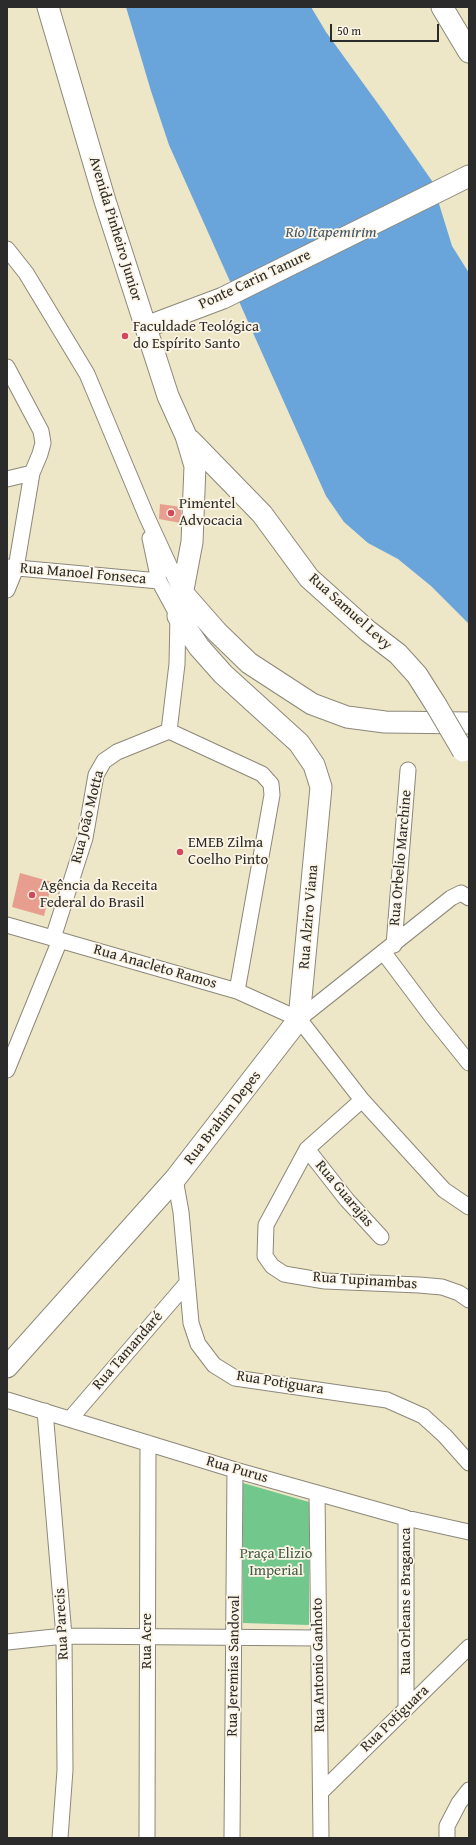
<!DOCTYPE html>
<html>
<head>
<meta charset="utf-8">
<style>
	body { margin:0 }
	#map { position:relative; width:476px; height:1845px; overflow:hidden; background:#ede6c7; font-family:"Gentium Book Plus",serif }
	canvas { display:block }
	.frame { position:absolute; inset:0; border:8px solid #2b2b2b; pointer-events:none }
	.scale { position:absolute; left:330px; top:24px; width:109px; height:18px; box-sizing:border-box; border:2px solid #2b2b2b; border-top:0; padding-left:5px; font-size:12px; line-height:14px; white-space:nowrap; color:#2b2b2b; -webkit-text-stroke:3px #fcf5e5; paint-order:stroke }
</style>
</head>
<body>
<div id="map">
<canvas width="476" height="1845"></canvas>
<div class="frame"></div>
<div class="scale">50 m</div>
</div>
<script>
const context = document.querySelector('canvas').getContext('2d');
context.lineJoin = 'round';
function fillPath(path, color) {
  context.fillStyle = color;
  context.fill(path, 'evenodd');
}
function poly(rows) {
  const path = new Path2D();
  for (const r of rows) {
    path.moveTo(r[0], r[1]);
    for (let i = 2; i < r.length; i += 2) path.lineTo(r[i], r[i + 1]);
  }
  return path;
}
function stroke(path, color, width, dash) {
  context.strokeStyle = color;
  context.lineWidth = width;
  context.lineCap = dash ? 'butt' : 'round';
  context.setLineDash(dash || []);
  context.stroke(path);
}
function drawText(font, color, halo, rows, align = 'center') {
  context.font = font + ' "Gentium Book Plus",serif';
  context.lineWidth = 3.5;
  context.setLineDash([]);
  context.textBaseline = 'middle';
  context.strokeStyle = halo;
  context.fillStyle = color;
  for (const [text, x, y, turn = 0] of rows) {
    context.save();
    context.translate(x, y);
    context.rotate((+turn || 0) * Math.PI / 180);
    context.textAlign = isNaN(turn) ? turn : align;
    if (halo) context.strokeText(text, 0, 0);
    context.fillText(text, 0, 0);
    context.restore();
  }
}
fillPath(poly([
	[243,1483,309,1502,309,1625,243,1623]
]), '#72c88c');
fillPath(poly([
	[126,7,311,7,326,32,384,112,432,181,452,246,469,273,469,624,431,586,398,559,368,543,344,522,326,496,169,145,151,91]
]), '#69a5da');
fillPath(poly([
	[160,504,181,507,181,523,159,519],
	[20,873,52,882,44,916,12,907]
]), '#e79e8e');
const street = poly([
	[7,249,26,273,87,374,146,515,181,591],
	[7,367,41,431,43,443,40,454,32,473,16,568,7,590],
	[7,479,32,473],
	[150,538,159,581,178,616,177,664,169,731],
	[7,567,159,581],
	[169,731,262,774,271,784,272,795,237,991],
	[7,925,237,991,299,1019,362,1100,444,1190,469,1207],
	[53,938,85,838,96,775,104,761,117,752,169,731],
	[394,945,408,770],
	[384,953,432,1017,469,1063],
	[299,1019,451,898,461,893,469,898],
	[7,1070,60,940],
	[362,1100,307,1149,266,1225,265,1256,272,1266,284,1274,325,1281,419,1285,442,1287,459,1293,469,1300],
	[307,1149,347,1200,381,1237],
	[175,1179,181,1212,191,1323,198,1344,214,1365,235,1378,387,1400,423,1416,445,1436,469,1463],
	[7,1400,235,1470,406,1518,469,1532],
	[45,1411,64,1636,65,1770,60,1838],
	[70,1419,187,1283],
	[317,1493,321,1838],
	[7,1642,64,1636,318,1638],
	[406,1709,406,1518],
	[321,1792,469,1647],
	[147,1838,148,1443],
	[232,1838,235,1470],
	[447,1838,447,1826,459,1803,469,1790]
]);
const secondary = poly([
	[442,7,469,52],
	[146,327,223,298,469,176],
	[190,440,262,514,309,578,368,631,398,654,417,675,436,705],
	[181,591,217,632,249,663,312,704,347,717,385,722,469,723],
	[7,1367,175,1179,299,1019,321,787,314,765,299,743,223,674,199,647,178,616,192,542,195,466,186,436,168,396,105,201,48,7]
]);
stroke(street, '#8c8879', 17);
stroke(secondary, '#8c8879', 23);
stroke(street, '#fff', 15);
stroke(secondary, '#fff', 21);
const secondaryBridge = poly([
	[436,705,463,751]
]);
stroke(secondaryBridge, '#8c8879', 23, []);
stroke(secondaryBridge, '#fff', 21);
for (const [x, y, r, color] of [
	[125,336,4,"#d1495b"],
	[171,513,4,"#d1495b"],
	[180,852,4,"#d1495b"],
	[32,895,4,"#d1495b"]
]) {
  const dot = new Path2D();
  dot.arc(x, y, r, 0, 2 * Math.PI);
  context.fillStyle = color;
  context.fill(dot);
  stroke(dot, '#fcf5e5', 1.5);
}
drawText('15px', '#2b2b2b', '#fcf5e5', [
	["Avenida Pinheiro Junior",115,229,73],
	["Ponte Carin Tanure",255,280,-25],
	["Rua Manoel Fonseca",83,574,5],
	["Rua Samuel Levy",350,612,42],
	["Rua João Motta",88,817,-76],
	["Rua Orbelio Marchine",401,858,-85],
	["Rua Alziro Viana",309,917,-85],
	["Rua Anacleto Ramos",155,967,16],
	["Rua Brahim Depes",223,1118,-52],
	["Rua Guarajas",344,1194,50],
	["Rua Tupinambas",365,1281,4],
	["Rua Tamandaré",128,1351,-49],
	["Rua Potiguara",280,1383,9],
	["Rua Purus",237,1470,16],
	["Rua Orleans e Braganca",406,1601,-90],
	["Rua Parecis",62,1624,-93],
	["Rua Acre",147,1641,-90],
	["Rua Antonio Ganhoto",319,1665,-91],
	["Rua Jeremias Sandoval",234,1666,-89],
	["Rua Potiguara",395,1719,-44]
]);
drawText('15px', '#2b2b2b', '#fcf5e5', [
	["Faculdade Teológica",133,327],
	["do Espírito Santo",133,344],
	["Pimentel",179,504],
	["Advocacia",179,521],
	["EMEB Zilma",188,843],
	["Coelho Pinto",188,860],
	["Agência da Receita",40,886],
	["Federal do Brasil",40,903]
], 'left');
drawText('15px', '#405a48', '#fcf5e5', [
	["Praça Elizio",276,1554],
	["Imperial",276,1571]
]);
drawText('italic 16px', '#415668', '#fcf5e5', [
	["Rio Itapemirim",331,233]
]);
</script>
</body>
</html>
